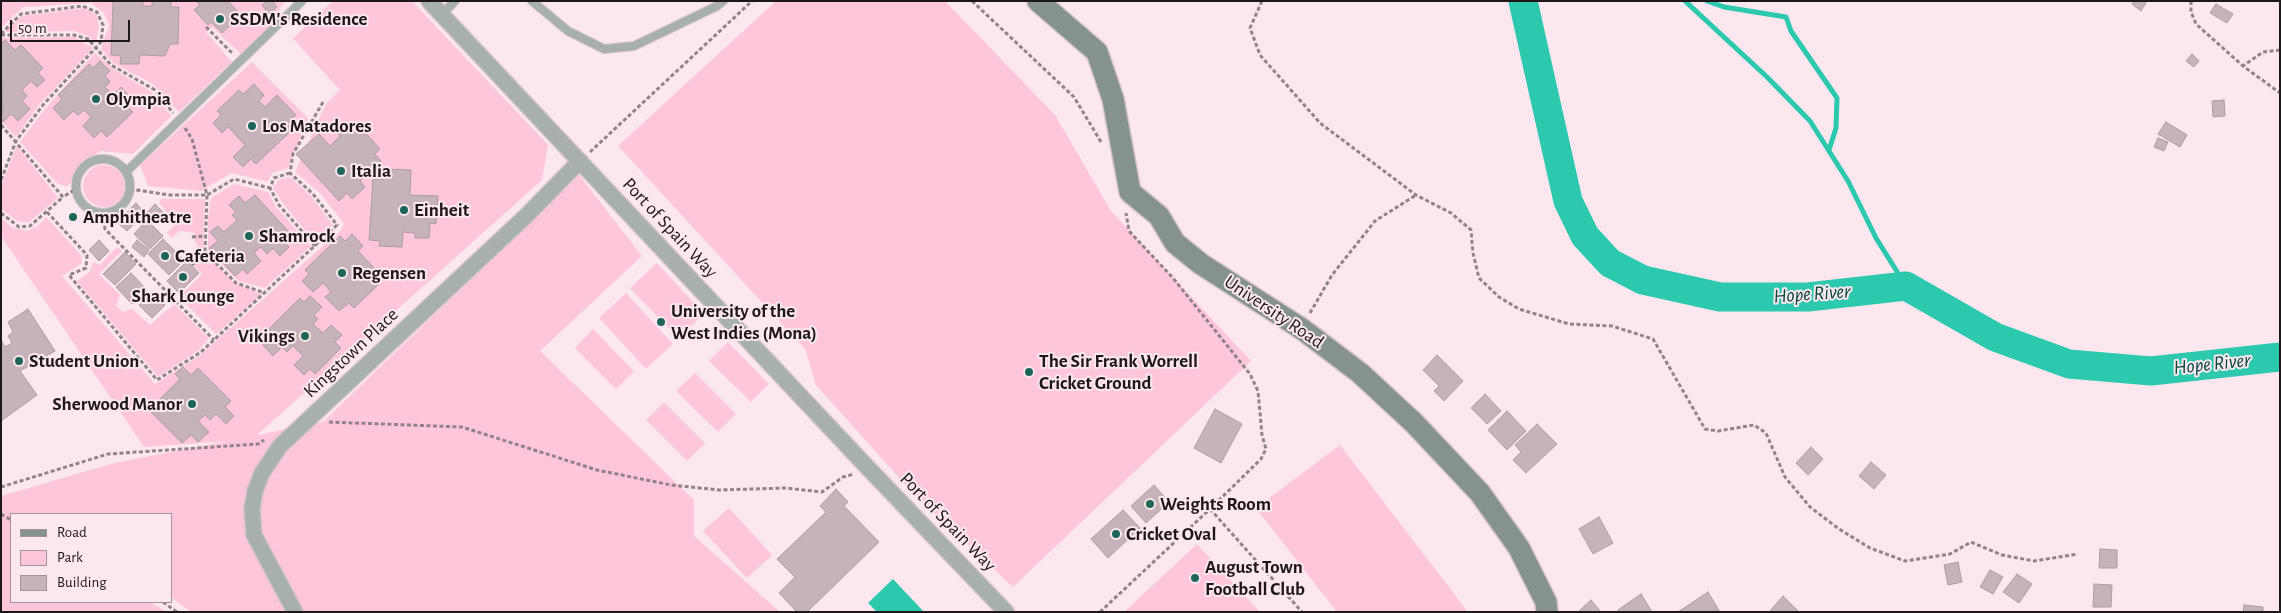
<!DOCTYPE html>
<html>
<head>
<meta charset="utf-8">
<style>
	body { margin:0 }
	#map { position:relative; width:2281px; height:613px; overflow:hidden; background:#fbe7ed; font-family:"Alegreya Sans",sans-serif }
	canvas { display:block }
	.frame { position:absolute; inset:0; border:2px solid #1e171a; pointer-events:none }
	.legend { position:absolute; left:10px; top:513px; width:162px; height:90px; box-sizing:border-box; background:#fbe7ed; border:1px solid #a39499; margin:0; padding:6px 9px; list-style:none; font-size:15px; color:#1e171a }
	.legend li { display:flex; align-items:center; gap:10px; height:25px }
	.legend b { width:25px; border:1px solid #a39499 }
	.scale { position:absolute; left:10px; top:20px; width:120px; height:22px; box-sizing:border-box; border:2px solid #1e171a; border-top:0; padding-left:6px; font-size:15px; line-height:18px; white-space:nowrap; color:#1e171a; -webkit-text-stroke:4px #fbe7ed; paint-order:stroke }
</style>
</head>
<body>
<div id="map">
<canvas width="2281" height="613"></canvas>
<div class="frame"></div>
<ul class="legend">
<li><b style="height:6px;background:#85928f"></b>Road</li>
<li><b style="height:14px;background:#fec6da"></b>Park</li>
<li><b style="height:14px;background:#c6b3ba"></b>Building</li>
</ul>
<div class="scale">50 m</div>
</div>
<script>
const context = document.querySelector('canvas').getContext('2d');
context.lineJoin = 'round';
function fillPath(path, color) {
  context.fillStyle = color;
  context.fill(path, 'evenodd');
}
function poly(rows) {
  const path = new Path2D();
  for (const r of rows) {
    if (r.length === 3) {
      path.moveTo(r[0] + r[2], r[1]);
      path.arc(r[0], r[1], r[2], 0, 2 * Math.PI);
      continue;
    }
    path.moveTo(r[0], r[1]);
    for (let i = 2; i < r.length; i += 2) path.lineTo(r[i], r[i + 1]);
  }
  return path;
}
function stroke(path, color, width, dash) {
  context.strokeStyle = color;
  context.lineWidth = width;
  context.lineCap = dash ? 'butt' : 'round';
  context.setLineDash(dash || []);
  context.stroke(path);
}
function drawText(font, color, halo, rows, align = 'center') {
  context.font = font + ' "Alegreya Sans",sans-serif';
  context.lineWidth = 4;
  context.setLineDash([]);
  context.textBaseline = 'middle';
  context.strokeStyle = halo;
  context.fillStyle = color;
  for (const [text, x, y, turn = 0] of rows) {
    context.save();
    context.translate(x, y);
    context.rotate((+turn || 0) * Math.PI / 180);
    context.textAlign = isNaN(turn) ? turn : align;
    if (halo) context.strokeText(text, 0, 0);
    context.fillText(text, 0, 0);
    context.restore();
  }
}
fillPath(poly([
	[1,1,285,1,274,17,276,20,241,54,212,27,206,32,232,62,179,112,153,84,113,63,101,49,109,26,104,13,91,3,23,7,1,28],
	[333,1,412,1,548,145,542,180,257,435,323,422,579,175,642,256,540,351,694,500,694,536,780,612,191,612,171,597,171,514,11,514,11,602,150,602,167,612,1,612,1,496,114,463,228,441,144,447,1,236,1,218,13,228,27,231,38,226,46,217,81,255,82,263,62,276,155,384,199,356,341,230,344,224,321,194,295,172,326,104,340,90,286,31,293,38],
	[776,1,945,1,1055,115,1111,211,1251,361,1013,587,910,490,816,385,805,349,618,146],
	[83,8,96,14,99,26,96,43,90,37,74,31,5,32,22,16],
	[74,37,93,48,39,105,16,137,1,121,1,38],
	[95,53,113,69,152,92,171,116,133,154,100,151,78,169,73,181,67,186,58,184,20,142,45,109],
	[252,62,308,118,288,168,272,173,268,182,232,173,201,191,148,186,140,165],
	[17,146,58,198,29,222,19,222,1,209,1,186],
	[104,186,21],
	[290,177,311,196,333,225,314,241,284,205,273,188,279,180],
	[234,184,268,192,276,207,311,246,265,288,238,281,208,250,208,219,211,198],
	[161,199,205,199,203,252,235,284,262,294,216,334,179,297,202,274,186,258,198,245,195,242,194,233,179,231,172,238,167,233,176,223,159,203],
	[117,247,122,251,99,274,120,295,116,305,123,312,132,309,150,325,174,304,209,338,199,350,158,377,77,281,90,272,93,262,100,265],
	[657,263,704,314,678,338,630,288],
	[626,293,673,344,646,369,599,318],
	[593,329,634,371,616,389,575,348],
	[728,342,769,384,751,402,709,361],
	[695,373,736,414,718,432,676,391],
	[664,402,705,443,687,461,646,420],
	[1340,445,1468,612,1337,612,1256,508],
	[729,508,772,555,747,578,703,531],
	[1197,544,1260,612,1124,612]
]), '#fec6da');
fillPath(poly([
	[893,579,924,612,877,612,868,603]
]), '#2cc9af');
stroke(poly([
	[1685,1,1767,77,1810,121,1848,181,1876,238,1906,286],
	[1707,1,1724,7,1786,17,1791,31,1837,98,1836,128,1829,150]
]), '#2cc9af', 5);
stroke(poly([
	[1523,1,1568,201,1585,236,1610,263,1643,280,1720,297,1808,297,1906,286,1995,337,2069,364,2151,371,2280,357]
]), '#2cc9af', 29);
const building = poly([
	[118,1,143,1,143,6,152,6,152,1,171,1,171,7,179,7,178,44,170,44,165,56,140,55,139,64,120,64,121,56,111,55,113,2,118,1],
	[196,1,228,1,241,15,222,33,211,22,208,25,194,10,200,5,196,1],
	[267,1,272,1,277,7,269,14,262,5,267,1],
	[2134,1,2147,1,2141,11,2132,4,2134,1],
	[2216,4,2233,14,2227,23,2210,13,2216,4],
	[5,40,15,50,21,45,43,68,38,73,45,80,37,87,31,81,22,90,27,96,22,101,30,109,18,121,11,114,3,122,1,44,5,40],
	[2192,54,2199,61,2194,67,2186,61,2192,54],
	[100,61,110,71,105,76,110,82,105,87,113,95,121,87,131,98,125,104,133,112,107,137,101,131,94,138,83,126,91,117,84,110,78,115,73,111,64,120,53,108,62,99,58,95,89,64,93,68,100,61],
	[254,84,264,95,259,101,265,107,277,95,296,115,287,124,292,130,256,164,251,159,243,167,233,157,245,145,228,127,222,133,213,123,221,115,217,111,239,90,243,94,254,84],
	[2224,100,2225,116,2213,117,2212,101,2224,100],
	[344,122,355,133,360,127,380,149,375,154,381,161,360,181,365,187,352,199,347,193,339,201,296,154,319,134,330,146,340,136,335,130,344,122],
	[2166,122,2187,135,2180,147,2158,134,2166,122],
	[2158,138,2168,142,2164,151,2154,147,2158,138],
	[385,169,411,170,410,195,438,196,436,224,430,223,429,238,415,238,415,233,403,232,402,247,379,246,380,241,369,240,373,179,384,179,385,169],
	[255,195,289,232,282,239,289,247,280,256,273,248,267,254,261,247,254,253,261,261,247,274,243,269,235,276,209,248,218,241,210,232,218,226,224,232,237,220,232,215,236,212,229,205,239,196,245,203,255,195],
	[136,203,145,213,127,231,117,222,136,203],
	[155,204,165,214,156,224,146,214,155,204],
	[147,220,163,236,150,249,134,234,147,220],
	[352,234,363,246,358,251,377,271,371,277,379,284,354,308,349,303,339,311,325,297,331,292,323,283,313,292,302,281,309,274,305,270,340,236,345,241,352,234],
	[163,239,184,260,169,275,148,254,163,239],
	[99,240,109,251,99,261,89,250,99,240],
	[137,240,149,250,144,257,132,247,137,240],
	[125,252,136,264,115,285,103,274,125,252],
	[187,261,199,273,179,293,167,281,187,261],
	[131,273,147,290,132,304,116,287,131,273],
	[152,292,165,305,152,318,139,305,152,292],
	[310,296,322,307,314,315,318,319,313,324,323,333,331,325,342,335,335,342,341,348,315,374,310,369,304,375,294,365,303,356,293,346,287,352,282,347,273,356,263,345,271,337,266,332,300,298,304,302,310,296],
	[28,309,55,351,20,371,37,395,1,421,1,340,5,347,12,343,8,336,13,332,8,322,28,309],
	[1437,355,1463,381,1444,401,1434,391,1439,386,1423,370,1437,355],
	[183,367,191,375,198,368,231,401,225,407,234,416,226,424,216,414,210,420,205,415,198,421,209,432,198,442,191,435,182,443,149,410,180,379,175,374,183,367],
	[1485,394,1501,411,1487,424,1471,408,1485,394],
	[1215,409,1242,424,1221,463,1194,448,1215,409],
	[1507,411,1526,431,1507,450,1488,430,1507,411],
	[1537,424,1557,444,1526,473,1513,460,1521,452,1515,445,1537,424],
	[1811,447,1823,459,1808,475,1796,463,1811,447],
	[1871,462,1886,475,1874,489,1859,476,1871,462],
	[1154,485,1169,502,1146,523,1131,506,1154,485],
	[836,489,848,502,844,506,879,542,807,612,797,612,779,593,795,577,777,559,826,512,820,506,836,489],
	[1123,510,1140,528,1108,558,1091,539,1123,510],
	[1599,517,1613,543,1593,554,1579,529,1599,517],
	[2100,549,2117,550,2117,568,2099,568,2100,549],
	[1958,562,1962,582,1948,585,1944,565,1958,562],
	[1990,570,2003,577,1993,594,1980,587,1990,570],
	[2017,574,2032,584,2019,603,2003,592,2017,574],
	[2094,584,2112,585,2111,607,2093,607,2094,584],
	[1708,592,1720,612,1678,612,1708,592],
	[1641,594,1652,612,1619,612,1618,610,1641,594],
	[1783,596,1799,612,1769,612,1783,596],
	[1591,600,1601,612,1578,612,1591,600],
	[2244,605,2263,607,2263,612,2243,612,2244,605]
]);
fillPath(building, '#c6b3ba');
stroke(building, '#ae9ca2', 1);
const lane = poly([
	[532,1,568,31,604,49,634,46,717,6,723,1],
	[441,15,455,1],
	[103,186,27],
	[126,172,302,1]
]);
const street = poly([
	[429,1,869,469,1006,612],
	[295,612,254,535,252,509,255,491,262,473,280,446,526,216,580,161]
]);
const secondary = poly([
	[1038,1,1097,52,1113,99,1130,192,1159,216,1175,243,1201,264,1302,329,1360,373,1414,423,1480,493,1519,548,1546,602,1547,612]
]);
stroke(lane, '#d3c2c7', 10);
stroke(street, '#d3c2c7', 18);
stroke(secondary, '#d3c2c7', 24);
stroke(poly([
	[972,1,1074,97,1101,142],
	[1262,1,1250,28,1260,55,1320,123,1416,195,1451,213,1471,230,1473,253,1479,278,1499,297,1519,309,1569,324,1612,326,1653,339,1705,429,1718,431,1754,425,1766,433,1785,477,1810,507,1839,529,1870,548,1905,561,1950,554,1971,542,2002,555,2034,561,2078,554],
	[2191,1,2191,12,2196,24,2243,66],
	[206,27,233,54],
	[1,34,21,14,82,6,97,12,103,25,101,42,43,105,16,141,1,180],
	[1,35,74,35,88,39,111,65,155,90,173,113],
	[2280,50,2263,52,2243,66,2280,93],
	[1,125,63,197,77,188],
	[185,128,192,139,207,195,205,252,236,283,265,293],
	[590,152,752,1],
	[290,173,274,178,270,188,279,205,315,246],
	[130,189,169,195,207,195,234,179,270,188],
	[47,212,87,255,86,268,69,275,157,380,201,352,337,225,313,194,290,173,293,154,323,102],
	[1,213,19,227,30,226,63,197],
	[103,213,105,229,214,340],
	[192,237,205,236],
	[192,265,205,252],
	[1310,313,1332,275,1375,221,1416,195],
	[329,422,462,427,597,470,671,485,719,490,786,488,822,492,843,477,854,474],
	[1,487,108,454,258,444,264,440],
	[1210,509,1302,612],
	[1,514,11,520],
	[163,602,177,612],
	[1100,612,1210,509,1261,459,1266,449,1262,435,1258,391,1250,374,1173,278,1129,231,1126,213]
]), '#918388', 3, [4, 2.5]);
stroke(lane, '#a7b0ad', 8);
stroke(street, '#a7b0ad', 15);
stroke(secondary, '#85928f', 21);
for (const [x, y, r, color] of [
	[220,19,5,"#1e6558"],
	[96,99,5,"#1e6558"],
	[252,126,5,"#1e6558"],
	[341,171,5,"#1e6558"],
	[404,210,5,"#1e6558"],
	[73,217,5,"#1e6558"],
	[249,236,5,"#1e6558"],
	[165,256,5,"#1e6558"],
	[342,273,5,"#1e6558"],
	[183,277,5,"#1e6558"],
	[661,322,5,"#1e6558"],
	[305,336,5,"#1e6558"],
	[19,361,5,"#1e6558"],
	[1029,372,5,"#1e6558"],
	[192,404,5,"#1e6558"],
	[1150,504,5,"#1e6558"],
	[1116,534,5,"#1e6558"],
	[1195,578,5,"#1e6558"]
]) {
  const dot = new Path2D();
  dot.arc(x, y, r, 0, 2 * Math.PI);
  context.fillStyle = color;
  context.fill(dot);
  stroke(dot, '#fbe7ed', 2);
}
drawText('bold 19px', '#1e171a', '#fbe7ed', [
	["SSDM's Residence",230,19],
	["Olympia",106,99],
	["Los Matadores",262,126],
	["Italia",351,171],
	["Einheit",414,210],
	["Amphitheatre",83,217],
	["Shamrock",259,236],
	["Cafeteria",175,256],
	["Regensen",352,273],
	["Shark Lounge",183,296,"center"],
	["University of the",671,311],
	["West Indies (Mona)",671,333],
	["Vikings",295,336,"right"],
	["Student Union",29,361],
	["The Sir Frank Worrell",1039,361],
	["Cricket Ground",1039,383],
	["Sherwood Manor",182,404,"right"],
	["Weights Room",1160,504],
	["Cricket Oval",1126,534],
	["August Town",1205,567],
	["Football Club",1205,589]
], 'left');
drawText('19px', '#1e171a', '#fbe7ed', [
	["Port of Spain Way",670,228,47],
	["University Road",1274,312,34],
	["Kingstown Place",351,353,-43],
	["Port of Spain Way",948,522,46]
]);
drawText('italic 20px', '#00453a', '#fbe7ed', [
	["Hope River",1812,294,-4],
	["Hope River",2212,364,-6]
]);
</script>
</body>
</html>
